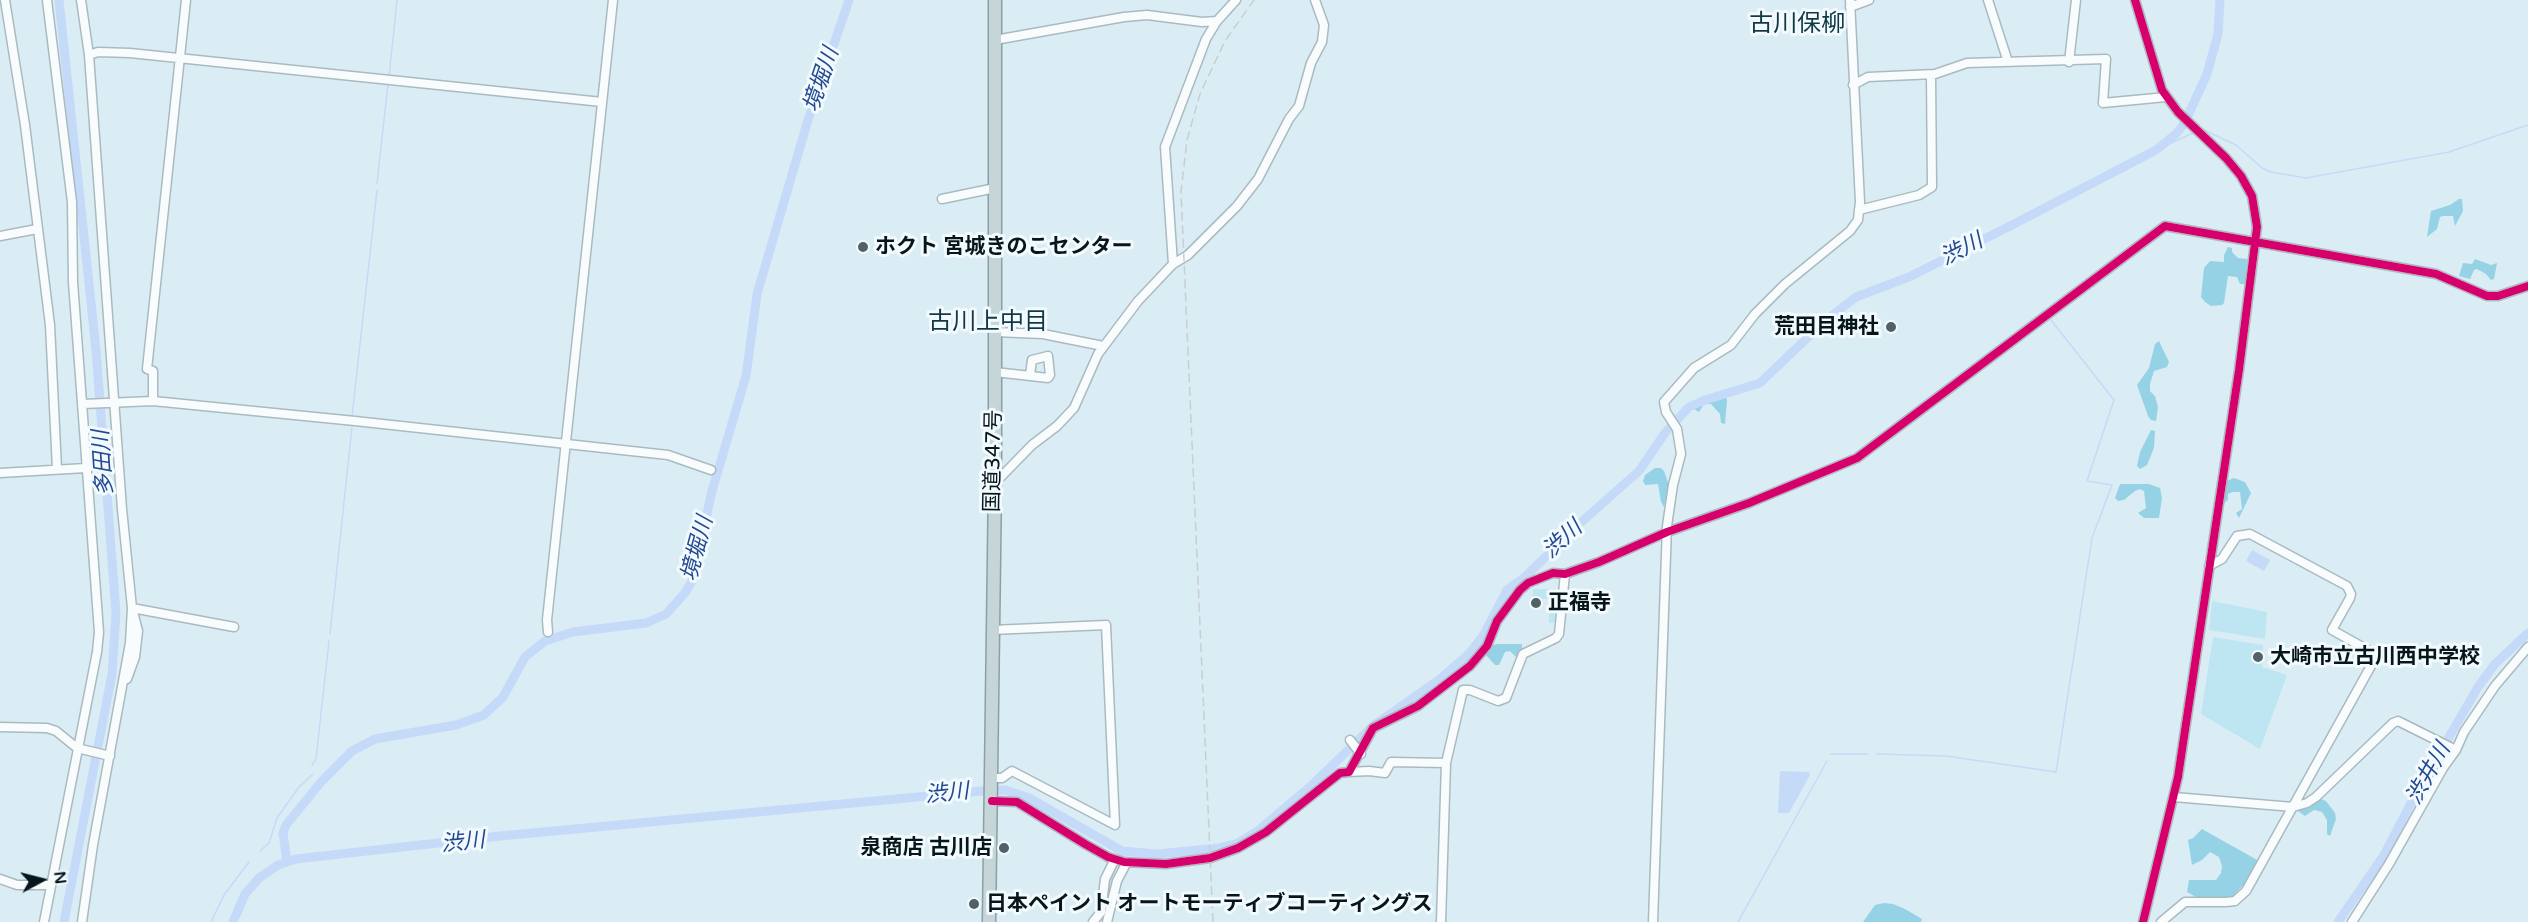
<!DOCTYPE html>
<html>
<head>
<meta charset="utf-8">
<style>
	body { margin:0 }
	#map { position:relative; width:2528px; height:922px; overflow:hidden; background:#daedf4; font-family:"Varela Round",sans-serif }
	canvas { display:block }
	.north { position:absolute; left:12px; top:850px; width:60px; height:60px; -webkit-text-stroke:4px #f2fafd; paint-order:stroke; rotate:83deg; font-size:16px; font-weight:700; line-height:24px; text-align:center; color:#06161b }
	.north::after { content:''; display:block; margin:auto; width:21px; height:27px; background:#06161b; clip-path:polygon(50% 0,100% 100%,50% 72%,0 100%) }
</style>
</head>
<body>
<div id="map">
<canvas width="2528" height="922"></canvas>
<div class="north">N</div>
</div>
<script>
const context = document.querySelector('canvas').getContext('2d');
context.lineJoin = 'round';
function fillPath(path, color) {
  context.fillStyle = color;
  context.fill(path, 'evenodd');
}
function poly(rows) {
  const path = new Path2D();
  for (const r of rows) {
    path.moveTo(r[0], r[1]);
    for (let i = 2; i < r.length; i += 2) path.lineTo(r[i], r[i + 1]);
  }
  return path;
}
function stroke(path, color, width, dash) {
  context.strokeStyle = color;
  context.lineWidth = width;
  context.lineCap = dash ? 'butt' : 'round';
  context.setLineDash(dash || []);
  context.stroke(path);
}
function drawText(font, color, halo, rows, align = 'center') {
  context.font = font + ' "Varela Round","Noto Sans JP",sans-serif';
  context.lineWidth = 6;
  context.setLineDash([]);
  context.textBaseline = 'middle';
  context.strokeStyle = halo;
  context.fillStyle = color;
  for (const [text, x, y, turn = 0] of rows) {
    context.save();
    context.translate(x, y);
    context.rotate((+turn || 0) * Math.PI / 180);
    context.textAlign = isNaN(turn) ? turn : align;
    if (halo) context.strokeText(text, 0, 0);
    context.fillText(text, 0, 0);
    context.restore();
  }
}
fillPath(poly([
	[1533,589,1556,589,1557,622,1549,623,1549,599,1533,599],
	[2212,601,2267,612,2265,639,2209,630],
	[2213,637,2263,645,2262,667,2287,675,2260,749,2201,714]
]), '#bee5f2');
fillPath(poly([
	[2459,199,2462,199,2463,211,2455,226,2453,216,2443,216,2440,217,2437,229,2427,237,2431,211,2450,205],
	[2228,247,2232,248,2232,252,2238,258,2247,259,2246,279,2244,284,2240,284,2237,277,2228,276,2224,303,2222,305,2211,306,2205,302,2201,297,2204,268,2210,261,2224,262,2224,255],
	[2475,259,2491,265,2497,263,2494,279,2491,280,2486,274,2477,269,2474,270,2470,279,2459,276,2463,263,2472,264],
	[2159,341,2169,362,2167,367,2154,371,2150,384,2150,391,2155,396,2158,407,2156,421,2151,420,2148,416,2137,385,2149,368,2155,344],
	[1720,392,1726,396,1727,400,1725,424,1721,423,1720,414,1711,404,1704,404,1699,412,1694,409,1695,402,1699,398],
	[2151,430,2155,431,2154,448,2147,465,2140,469,2137,466,2140,452],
	[1655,468,1661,468,1664,471,1669,485,1664,507,1661,502,1658,484,1645,485,1643,481,1645,475],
	[2234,478,2245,482,2251,493,2239,518,2236,513,2242,509,2240,492,2232,492,2228,494,2228,500,2224,503,2222,501,2224,482],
	[2120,484,2149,484,2160,488,2162,498,2159,518,2144,518,2138,513,2146,508,2144,491,2140,489,2135,491,2124,500,2118,501,2115,498],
	[1498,644,1522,644,1522,649,1516,657,1510,651,1505,652,1499,665,1495,665,1485,654,1493,645],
	[2318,798,2326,801,2335,813,2336,819,2330,836,2327,834,2327,820,2322,812,2314,810,2305,816,2298,811,2297,808],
	[2202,829,2259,861,2249,879,2231,898,2196,897,2187,892,2189,880,2216,880,2221,873,2222,866,2219,857,2210,852,2202,860,2192,865,2188,840,2193,838],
	[1884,903,1893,904,1905,909,1922,919,1921,922,1863,922,1875,905]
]), '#95d2e6');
fillPath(poly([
	[2252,550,2270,560,2264,571,2246,561],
	[1780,771,1809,772,1810,775,1789,813,1778,813]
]), '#c5daf8');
stroke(poly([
	[389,77,397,0],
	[2202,129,2236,145,2262,168,2271,172,2306,178,2449,152,2528,125],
	[2156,150,2195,132],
	[377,183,388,84],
	[352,417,377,190],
	[330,634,352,427],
	[1831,754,1868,754],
	[1877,754,1946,756,2056,772,2092,538,2112,485,2087,481,2114,400,2051,320],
	[312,765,316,759,329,641],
	[260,851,269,843,277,818,299,787,313,774],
	[1119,858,1122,851],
	[1107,892,1116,866],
	[211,922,224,895,249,862],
	[1738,922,1827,761]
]), '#c5daf8', 1.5);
stroke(poly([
	[59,0,96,350,116,613,112,674,64,922],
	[287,862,283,833,286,825,321,782,352,751,375,739,456,725,484,715,503,697,525,657,545,641,573,632,646,623,666,614,685,593,692,581,712,491,746,376,757,294,808,120,849,0],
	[233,922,245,894,259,878,278,865,296,859,500,836,982,791,1005,790,1029,798,1122,851,1157,854,1219,848,1236,844,1259,830,1311,786,1373,726,1439,680,1469,654,1483,636,1507,590,1526,576,1578,525,1639,471,1665,433,1689,407,1705,400,1760,383,1825,321,1856,297,1909,277,2014,224,2156,150,2176,134,2184,124,2207,74,2218,34,2220,0],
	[2338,922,2384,855,2412,801,2478,687,2495,664,2528,633]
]), '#c5daf8', 9);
const minor = poly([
	[5,0,25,125,50,325,57,469],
	[81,0,89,55,122,509,132,608,130,643,93,845,82,922],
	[1988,0,2008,62],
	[2135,0,2162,90,2178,112,2226,158,2241,176,2252,196,2257,227,2239,370,2178,777,2143,922],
	[1850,7,1869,0],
	[995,40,1124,17,1147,15,1202,22,1217,21],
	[89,55,98,52,130,53,602,102],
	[2069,62,2076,0],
	[1853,85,1868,77,1935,74,1967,63,2106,59,2103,103,2166,97],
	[942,199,995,188],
	[1859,210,1919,195,1932,187,1931,75],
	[0,236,37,229],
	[1173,264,1165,147,1206,39,1217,21,1236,0],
	[995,332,1043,334,1103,346],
	[995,372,1048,378,1050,375,1048,356,1032,360,1030,375],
	[153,401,153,371,147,369,186,0],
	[83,404,153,401,355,421,668,455,711,470],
	[0,473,86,468],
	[995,483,1032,445,1057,426,1074,408,1098,354,1138,301,1173,264,1188,255,1237,206,1258,179,1289,119,1299,106,1311,63,1322,42,1324,25,1315,0],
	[548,632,547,620,613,0],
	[127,679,135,657,138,631,132,608,234,627],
	[0,727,47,728,56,731,77,748,110,756],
	[1350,740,1361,754],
	[1349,772,1369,771,1385,773,1391,762,1446,763],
	[992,778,1002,778,1012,771,1115,825,1106,625,992,630],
	[2174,797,2293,807,2307,803,2316,797,2393,723,2398,721,2456,750],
	[992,801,1017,802,1085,844,1108,857,1124,862,1166,864,1210,858,1238,848,1266,832,1340,773,1349,772,1373,728,1418,706,1470,666,1487,646,1497,621,1520,590,1528,583,1553,573,1565,574,1599,562,1667,532,1749,503,1857,458,2165,226,2436,274,2487,296,2498,296,2528,286],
	[0,879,17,885,51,885],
	[44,922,97,652,99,632,73,282,72,202,47,0],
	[1093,922,1101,912,1105,879,1115,859],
	[1107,922,1117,881,1127,862],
	[1441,922,1446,763,1463,690,1470,690,1498,701,1506,698,1523,654,1556,638,1559,634,1565,574],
	[1653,922,1667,526,1673,485,1681,454,1677,429,1666,412,1664,402,1694,368,1731,345,1755,314,1785,284,1850,231,1858,220,1860,202,1850,0],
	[2161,922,2185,902,2226,902,2235,901,2246,891,2377,655,2332,630,2350,598,2351,594,2347,586,2250,534,2237,536,2222,559,2209,566],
	[2352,922,2389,864,2443,768,2456,750,2464,732,2495,686,2528,647]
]);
const highway = poly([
	[989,922,995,483,995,0]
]);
stroke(minor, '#aabac0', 11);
stroke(highway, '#89a1a5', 15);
stroke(minor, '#f9fcfd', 8);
stroke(highway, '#c6d5d7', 12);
stroke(poly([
	[1213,922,1181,192,1187,140,1200,94,1225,41,1254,0]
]), '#c9ced0', 1.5, [9, 4.5]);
stroke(poly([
	[2135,0,2162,90,2178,112,2226,158,2241,176,2252,196,2257,227,2239,370,2178,777,2143,922],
	[992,801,1017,802,1085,844,1108,857,1124,862,1166,864,1210,858,1238,848,1266,832,1340,773,1349,772,1373,728,1418,706,1470,666,1487,646,1497,621,1520,590,1528,583,1553,573,1565,574,1599,562,1667,532,1749,503,1857,458,2165,226,2436,274,2487,296,2498,296,2528,286]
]), '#d6006c', 8);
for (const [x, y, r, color] of [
	[863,247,6,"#506167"],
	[1891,327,6,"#506167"],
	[1536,603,6,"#506167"],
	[2258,657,6,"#506167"],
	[1004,848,6,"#506167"],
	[974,904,6,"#506167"]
]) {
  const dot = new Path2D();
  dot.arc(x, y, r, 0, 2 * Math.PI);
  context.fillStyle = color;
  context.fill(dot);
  stroke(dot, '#f2fafd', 2);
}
drawText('bold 21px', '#06161b', '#f2fafd', [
	["ホクト 宮城きのこセンター",875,247],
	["荒田目神社",1879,327,"right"],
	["正福寺",1548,603],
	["大崎市立古川西中学校",2270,657],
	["泉商店 古川店",992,848,"right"],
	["日本ペイント オートモーティブコーティングス",986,904]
], 'left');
drawText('21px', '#06161b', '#f2fafd', [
	["国道347号",994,461,-89]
]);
drawText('italic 22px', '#234993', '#f2fafd', [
	["境堀川",822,80,-71],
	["渋川",1962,250,-27],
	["多田川",104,463,-94],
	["渋川",1563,540,-42],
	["境堀川",698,549,-75],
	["渋井川",2429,774,-61],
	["渋川",947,794,-6],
	["渋川",463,843,-6]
]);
drawText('24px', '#103945', '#f2fafd', [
	["古川保柳",1797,25],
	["古川上中目",988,323]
]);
</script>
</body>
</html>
